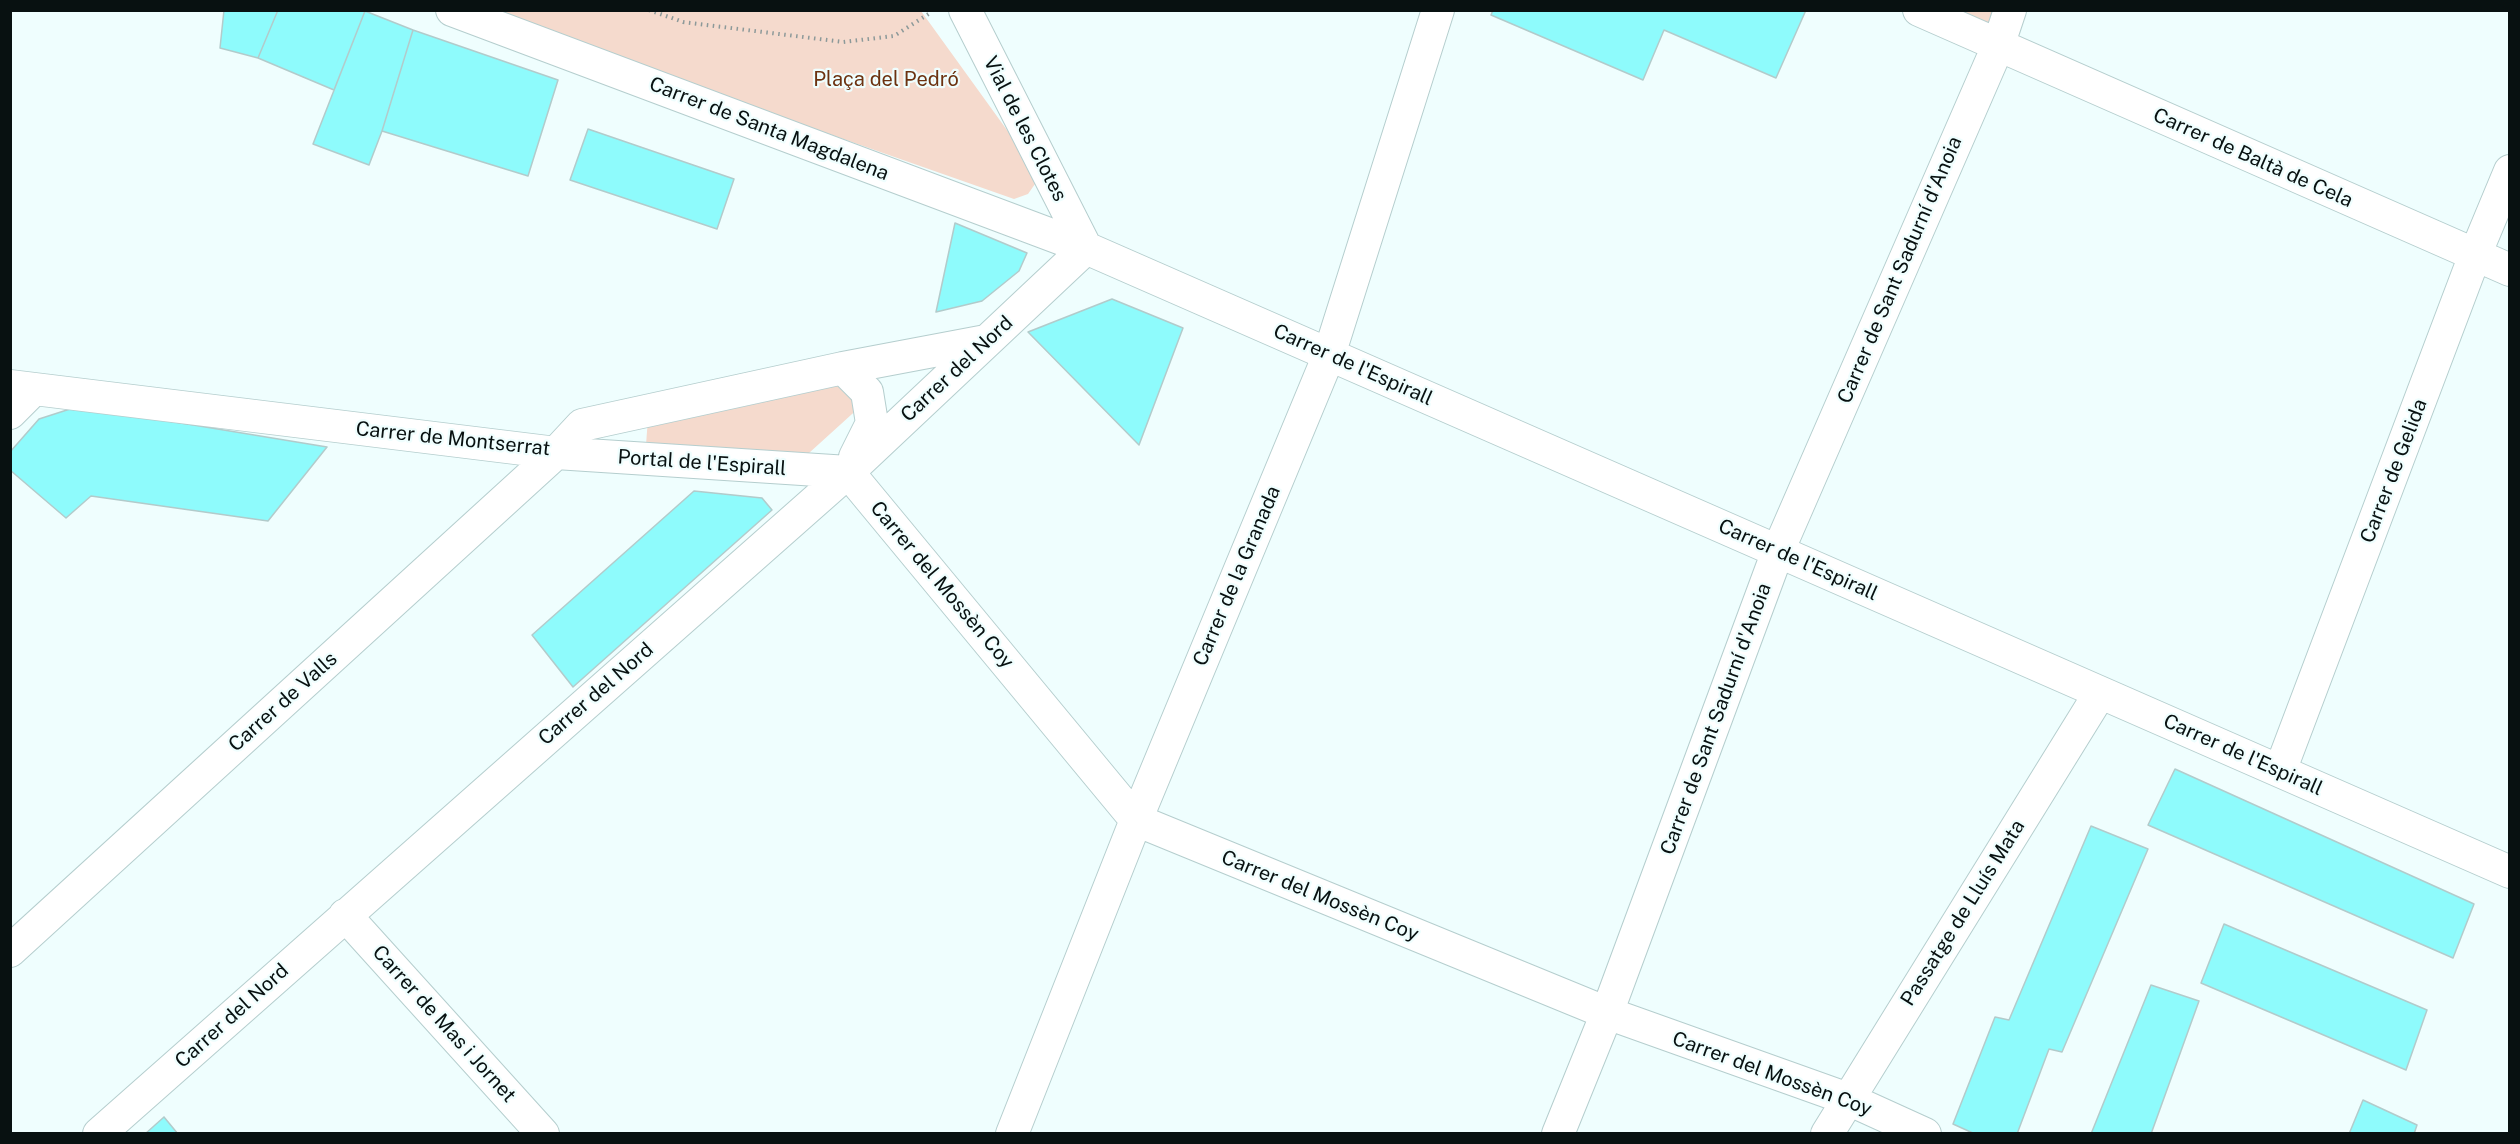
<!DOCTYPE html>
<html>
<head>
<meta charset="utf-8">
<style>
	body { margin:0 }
	#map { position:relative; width:2520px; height:1144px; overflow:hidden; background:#effefe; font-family:"Public Sans",sans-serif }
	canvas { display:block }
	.frame { position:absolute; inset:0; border:12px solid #081111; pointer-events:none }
</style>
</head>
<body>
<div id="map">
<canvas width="2520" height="1144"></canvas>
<div class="frame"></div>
</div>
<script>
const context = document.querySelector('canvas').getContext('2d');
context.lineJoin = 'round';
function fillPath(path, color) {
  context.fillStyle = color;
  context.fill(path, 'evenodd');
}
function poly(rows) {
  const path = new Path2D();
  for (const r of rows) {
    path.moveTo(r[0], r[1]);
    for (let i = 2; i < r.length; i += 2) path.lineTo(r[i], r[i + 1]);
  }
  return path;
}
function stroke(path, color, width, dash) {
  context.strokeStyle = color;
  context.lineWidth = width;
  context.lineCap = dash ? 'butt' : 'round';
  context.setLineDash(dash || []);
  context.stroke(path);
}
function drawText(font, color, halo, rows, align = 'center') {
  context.font = font + ' "Public Sans",sans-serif';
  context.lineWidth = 4.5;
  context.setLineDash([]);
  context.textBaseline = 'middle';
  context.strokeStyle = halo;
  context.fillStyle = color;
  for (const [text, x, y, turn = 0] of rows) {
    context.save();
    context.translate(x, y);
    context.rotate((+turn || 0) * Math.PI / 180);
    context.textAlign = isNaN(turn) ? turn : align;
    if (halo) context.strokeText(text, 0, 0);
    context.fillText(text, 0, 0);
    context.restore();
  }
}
fillPath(poly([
	[479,11,921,11,1030,162,1035,184,1028,194,1014,199],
	[1960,11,1997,11,1992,25],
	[837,384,862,405,809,453,646,445,648,418]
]), '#f5dacd');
const building = poly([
	[224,10,278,10,258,58,220,48,224,10],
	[278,10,365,11,334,90,258,58,278,10],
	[1493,10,1806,10,1776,78,1664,30,1643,80,1491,15,1493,10],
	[365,11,413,30,382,131,369,165,313,144,365,11],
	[413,30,558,80,528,176,382,131,413,30],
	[588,129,734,179,717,229,570,180,588,129],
	[955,223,1027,253,1019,271,982,301,936,312,955,223],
	[1112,299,1183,328,1139,445,1028,332,1112,299],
	[70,409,102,410,327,447,268,521,91,496,66,518,10,470,10,452,39,419,70,409],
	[694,491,762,498,772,510,573,687,532,635,694,491],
	[2175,769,2474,904,2453,958,2148,825,2175,769],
	[2091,826,2148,849,2062,1052,2049,1049,2017,1134,1975,1134,1953,1124,1995,1017,2009,1020,2091,826],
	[2224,924,2427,1010,2406,1070,2201,983,2224,924],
	[2151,985,2199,1001,2151,1134,2091,1134,2151,985],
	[2363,1100,2417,1125,2414,1134,2349,1134,2363,1100],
	[164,1117,178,1134,145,1134,164,1117]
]);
fillPath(building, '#8efbfc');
stroke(building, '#b2cbcb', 1.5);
const street = poly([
	[452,10,1086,248,2510,872],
	[965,10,1086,248],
	[1919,10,2510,270],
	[843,368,867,392,872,423,855,457],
	[10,386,556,453,582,425,843,368,986,341],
	[10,413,33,390],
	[848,472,1136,820,1607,1013,1848,1099,1925,1134],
	[2280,771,2475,255,2510,171],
	[345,915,543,1134],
	[10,951,556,453,848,472],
	[99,1134,848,472,1086,248],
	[1012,1134,1136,820,1329,355,1438,10],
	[1558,1134,1607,1013,1778,551,1998,46,2010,10],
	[1827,1134,2100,693]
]);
stroke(street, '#b5cece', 34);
stroke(poly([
	[649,10,683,22,843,42,894,36,930,13]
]), '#8c9999', 4, [1.5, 4.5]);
stroke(street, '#fff', 32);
drawText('20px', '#6c3210', '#effefe', [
	["Plaça del Pedró",886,80]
]);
drawText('20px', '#081111', '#effefe', [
	["Carrer de Santa Magdalena",769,129,21],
	["Vial de les Clotes",1025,129,63],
	["Carrer de Baltà de Cela",2253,158,24],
	["Carrer de Sant Sadurní d'Anoia",1900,270,-67],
	["Carrer de l'Espirall",1353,365,24],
	["Carrer del Nord",957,369,-43],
	["Carrer de Montserrat",453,439,6],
	["Portal de l'Espirall",702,463,4],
	["Carrer de Gelida",2394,471,-69],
	["Carrer de l'Espirall",1798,560,24],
	["Carrer de la Granada",1237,576,-67],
	["Carrer del Mossèn Coy",942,585,50],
	["Carrer del Nord",596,694,-41],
	["Carrer de Valls",283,702,-42],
	["Carrer de Sant Sadurní d'Anoia",1716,719,-70],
	["Carrer de l'Espirall",2243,755,24],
	["Carrer del Mossèn Coy",1320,896,22],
	["Passatge de Lluís Mata",1963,913,-58],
	["Carrer del Nord",232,1016,-42],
	["Carrer de Mas i Jornet",444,1024,48],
	["Carrer del Mossèn Coy",1772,1074,20]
]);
</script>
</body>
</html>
